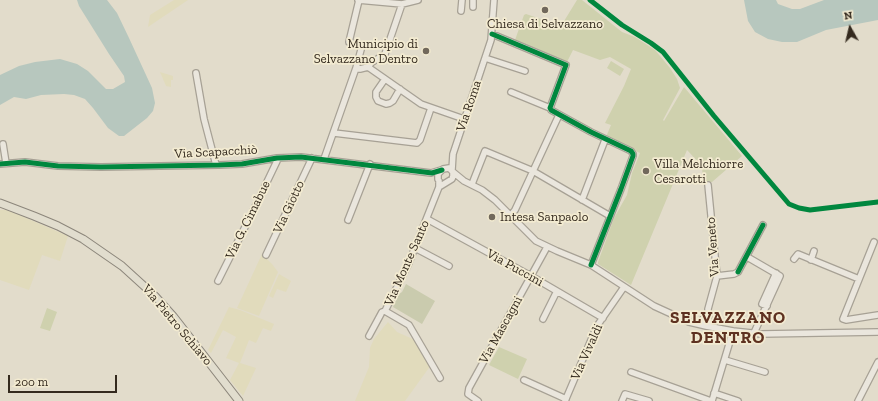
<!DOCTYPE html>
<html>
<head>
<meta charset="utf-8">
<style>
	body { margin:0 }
	#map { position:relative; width:878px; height:401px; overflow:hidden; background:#e2dccb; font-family:"Zilla Slab",serif }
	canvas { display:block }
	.north { position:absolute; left:830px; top:8px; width:40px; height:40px; -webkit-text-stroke:3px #f3ebd1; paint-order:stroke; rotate:352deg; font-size:11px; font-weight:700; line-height:16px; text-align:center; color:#342a1e }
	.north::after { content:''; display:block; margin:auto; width:14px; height:18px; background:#342a1e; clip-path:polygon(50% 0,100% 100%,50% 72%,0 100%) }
	.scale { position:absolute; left:8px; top:375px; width:109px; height:18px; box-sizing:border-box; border:2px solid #342a1e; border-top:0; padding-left:5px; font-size:12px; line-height:14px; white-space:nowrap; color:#342a1e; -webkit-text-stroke:3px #f3ebd1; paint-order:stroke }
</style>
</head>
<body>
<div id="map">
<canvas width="878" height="401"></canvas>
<div class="north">N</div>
<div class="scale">200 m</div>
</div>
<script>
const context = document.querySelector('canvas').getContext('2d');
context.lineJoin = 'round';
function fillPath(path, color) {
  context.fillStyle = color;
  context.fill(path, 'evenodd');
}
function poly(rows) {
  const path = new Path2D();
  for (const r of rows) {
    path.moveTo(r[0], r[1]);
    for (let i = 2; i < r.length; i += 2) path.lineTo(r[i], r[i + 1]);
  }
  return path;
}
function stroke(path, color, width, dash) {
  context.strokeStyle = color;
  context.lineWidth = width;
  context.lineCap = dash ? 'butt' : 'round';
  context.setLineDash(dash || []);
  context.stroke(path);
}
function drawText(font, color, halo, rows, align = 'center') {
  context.font = font + ' "Zilla Slab",serif';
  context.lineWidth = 3.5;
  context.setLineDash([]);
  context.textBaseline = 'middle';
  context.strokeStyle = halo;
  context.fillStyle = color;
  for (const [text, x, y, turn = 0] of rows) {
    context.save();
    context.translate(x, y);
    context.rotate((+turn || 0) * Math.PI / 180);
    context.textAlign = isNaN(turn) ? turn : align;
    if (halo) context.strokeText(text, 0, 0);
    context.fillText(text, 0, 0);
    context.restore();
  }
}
fillPath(poly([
	[174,0,188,0,148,27,150,15],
	[160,72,173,76,173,80,171,80,171,87,166,86],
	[0,210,6,210,17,214,68,236,60,261,42,255,29,290,0,280],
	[262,254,272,264,278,272,259,316,237,308],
	[279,274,291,281,286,292,277,289,273,298,269,296],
	[229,307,240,310,274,324,271,331,263,328,256,343,249,340,240,363,256,368,243,396,230,380,239,363,226,358,236,337,223,330,211,353,208,350],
	[388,322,397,332,417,341,431,365,405,401,355,401,369,367,370,348,374,339]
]), '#e1dbbc');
fillPath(poly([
	[577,0,582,0,622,32,635,37,655,50,670,68,677,79,680,88,663,120,664,121,684,87,742,156,712,182,703,182,702,166,687,150,631,285,598,264,598,262,614,218,627,195,632,173,640,153,606,137,611,125,605,123,624,86,631,69,610,57,600,60,573,50,567,62,515,40,524,15,526,14,561,26],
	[611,61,624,69,620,76,607,68],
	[47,308,57,312,50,331,40,328],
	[499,347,527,359,518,379,489,365]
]), '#cfd1ae');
fillPath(poly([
	[406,284,435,301,422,324,393,307,399,294,402,292]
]), '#cacbae');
fillPath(poly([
	[77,0,107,0,117,13,129,38,152,88,155,103,153,111,147,118,124,136,119,136,108,128,93,108,85,99,74,95,64,94,41,95,26,99,14,97,0,105,0,75,19,66,35,62,60,59,77,64,88,71,106,89,113,89,125,82,124,76,109,54,79,6],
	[744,0,776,0,778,4,792,9,800,9,824,0,878,0,878,20,826,30,797,42,782,42,768,39,755,32,748,21]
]), '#b7c7be');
const minor = poly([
	[358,0,402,4,418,0],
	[473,7,473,0],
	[461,11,462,0],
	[492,34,566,65,550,108,551,110,591,132,631,151,633,154,633,156,621,189,591,265],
	[485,58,525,71],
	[368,67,421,104,464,119],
	[356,68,362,46,349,42,359,0],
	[196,73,204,119,216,165],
	[385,79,376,92,376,97,378,101,386,104,390,103,393,101,400,89],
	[511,92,550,108],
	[334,133,417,143,420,140,431,108],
	[3,144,6,163],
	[324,159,356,68,360,69,368,67,371,63,385,54,402,4],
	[0,164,25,162,58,166,101,167,219,165,242,164,277,158,301,157,431,173,441,170],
	[452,170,453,154,491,40,494,0],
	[453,172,464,181,482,190,495,200,536,241,557,251,591,265,654,306,689,322,702,325],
	[438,179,438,174,443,169,449,168,453,172,453,176,452,179,439,187],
	[472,184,485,151,533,171,610,216],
	[708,185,717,276,708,309,709,324,706,326,702,325,701,322,703,319,705,318,708,320],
	[582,200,605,140],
	[511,215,515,210,559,115],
	[427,219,531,276,603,318],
	[348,220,370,164],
	[874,242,843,319,846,320,878,315],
	[415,248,449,266],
	[266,255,312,158],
	[749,258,780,276,754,333],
	[794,259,798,254,859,279],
	[811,260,814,251],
	[717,276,734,274,738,272,763,225],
	[218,281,254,209,277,161,277,158],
	[767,306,762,304,776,273],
	[385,311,409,325,440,378],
	[543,319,557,291],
	[706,326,733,331,761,334,878,332],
	[369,336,382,312,385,311,408,265,439,187,439,181],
	[725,360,765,372],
	[631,372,711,401],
	[524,380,566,399],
	[714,393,738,401],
	[478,401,468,394,469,388,547,247],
	[565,401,597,326,624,287],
	[622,401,625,394,649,401],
	[712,401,733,331],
	[858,401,878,362]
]);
const major = poly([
	[0,203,34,216,58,226,83,239,122,266,155,296,173,316,239,401]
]);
stroke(minor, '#a7a195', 8);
stroke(major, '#8c867b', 9);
stroke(minor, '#eae6dd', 5.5);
stroke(major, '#e1ddce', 7);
stroke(poly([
	[590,0,622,25,651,43,663,52,714,116,789,204,799,208,810,210,878,202],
	[492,34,566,65,550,108,551,110,591,132,631,151,633,154,633,156,621,189,591,265],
	[0,164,25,162,58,166,101,167,219,165,242,164,277,158,301,157,432,173,442,170],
	[738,272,763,225]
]), '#00873e', 5);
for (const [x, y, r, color] of [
	[545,10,4,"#71685b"],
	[426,51,4,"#71685b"],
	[646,171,4,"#71685b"],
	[492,217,4,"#71685b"]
]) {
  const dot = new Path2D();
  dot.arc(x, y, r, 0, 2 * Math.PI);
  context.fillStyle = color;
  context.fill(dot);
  stroke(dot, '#f3ebd1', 1.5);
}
drawText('13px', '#342a1e', '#f3ebd1', [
	["Chiesa di Selvazzano",545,24,"center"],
	["Municipio di",418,44,"right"],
	["Selvazzano Dentro",418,59,"right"],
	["Villa Melchiorre",654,164],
	["Cesarotti",654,179],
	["Intesa Sanpaolo",500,217]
], 'left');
drawText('13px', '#342a1e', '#f3ebd1', [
	["Via Roma",469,106,-71],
	["Via Scapacchiò",216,152,-3],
	["Via Giotto",289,207,-65],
	["Via G. Cimabue",248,220,-64],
	["Via Veneto",713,247,-94],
	["Via Monte Santo",407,263,-66],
	["Via Puccini",515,268,29],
	["Via Pietro Schiavo",177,325,50],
	["Via Mascagni",501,330,-61],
	["Via Vivaldi",587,352,-66]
]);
context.letterSpacing = '1px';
drawText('bold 17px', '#5e3120', '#f3ebd1', [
	["SELVAZZANO",728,318],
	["DENTRO",728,338]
]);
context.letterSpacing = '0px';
</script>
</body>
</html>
